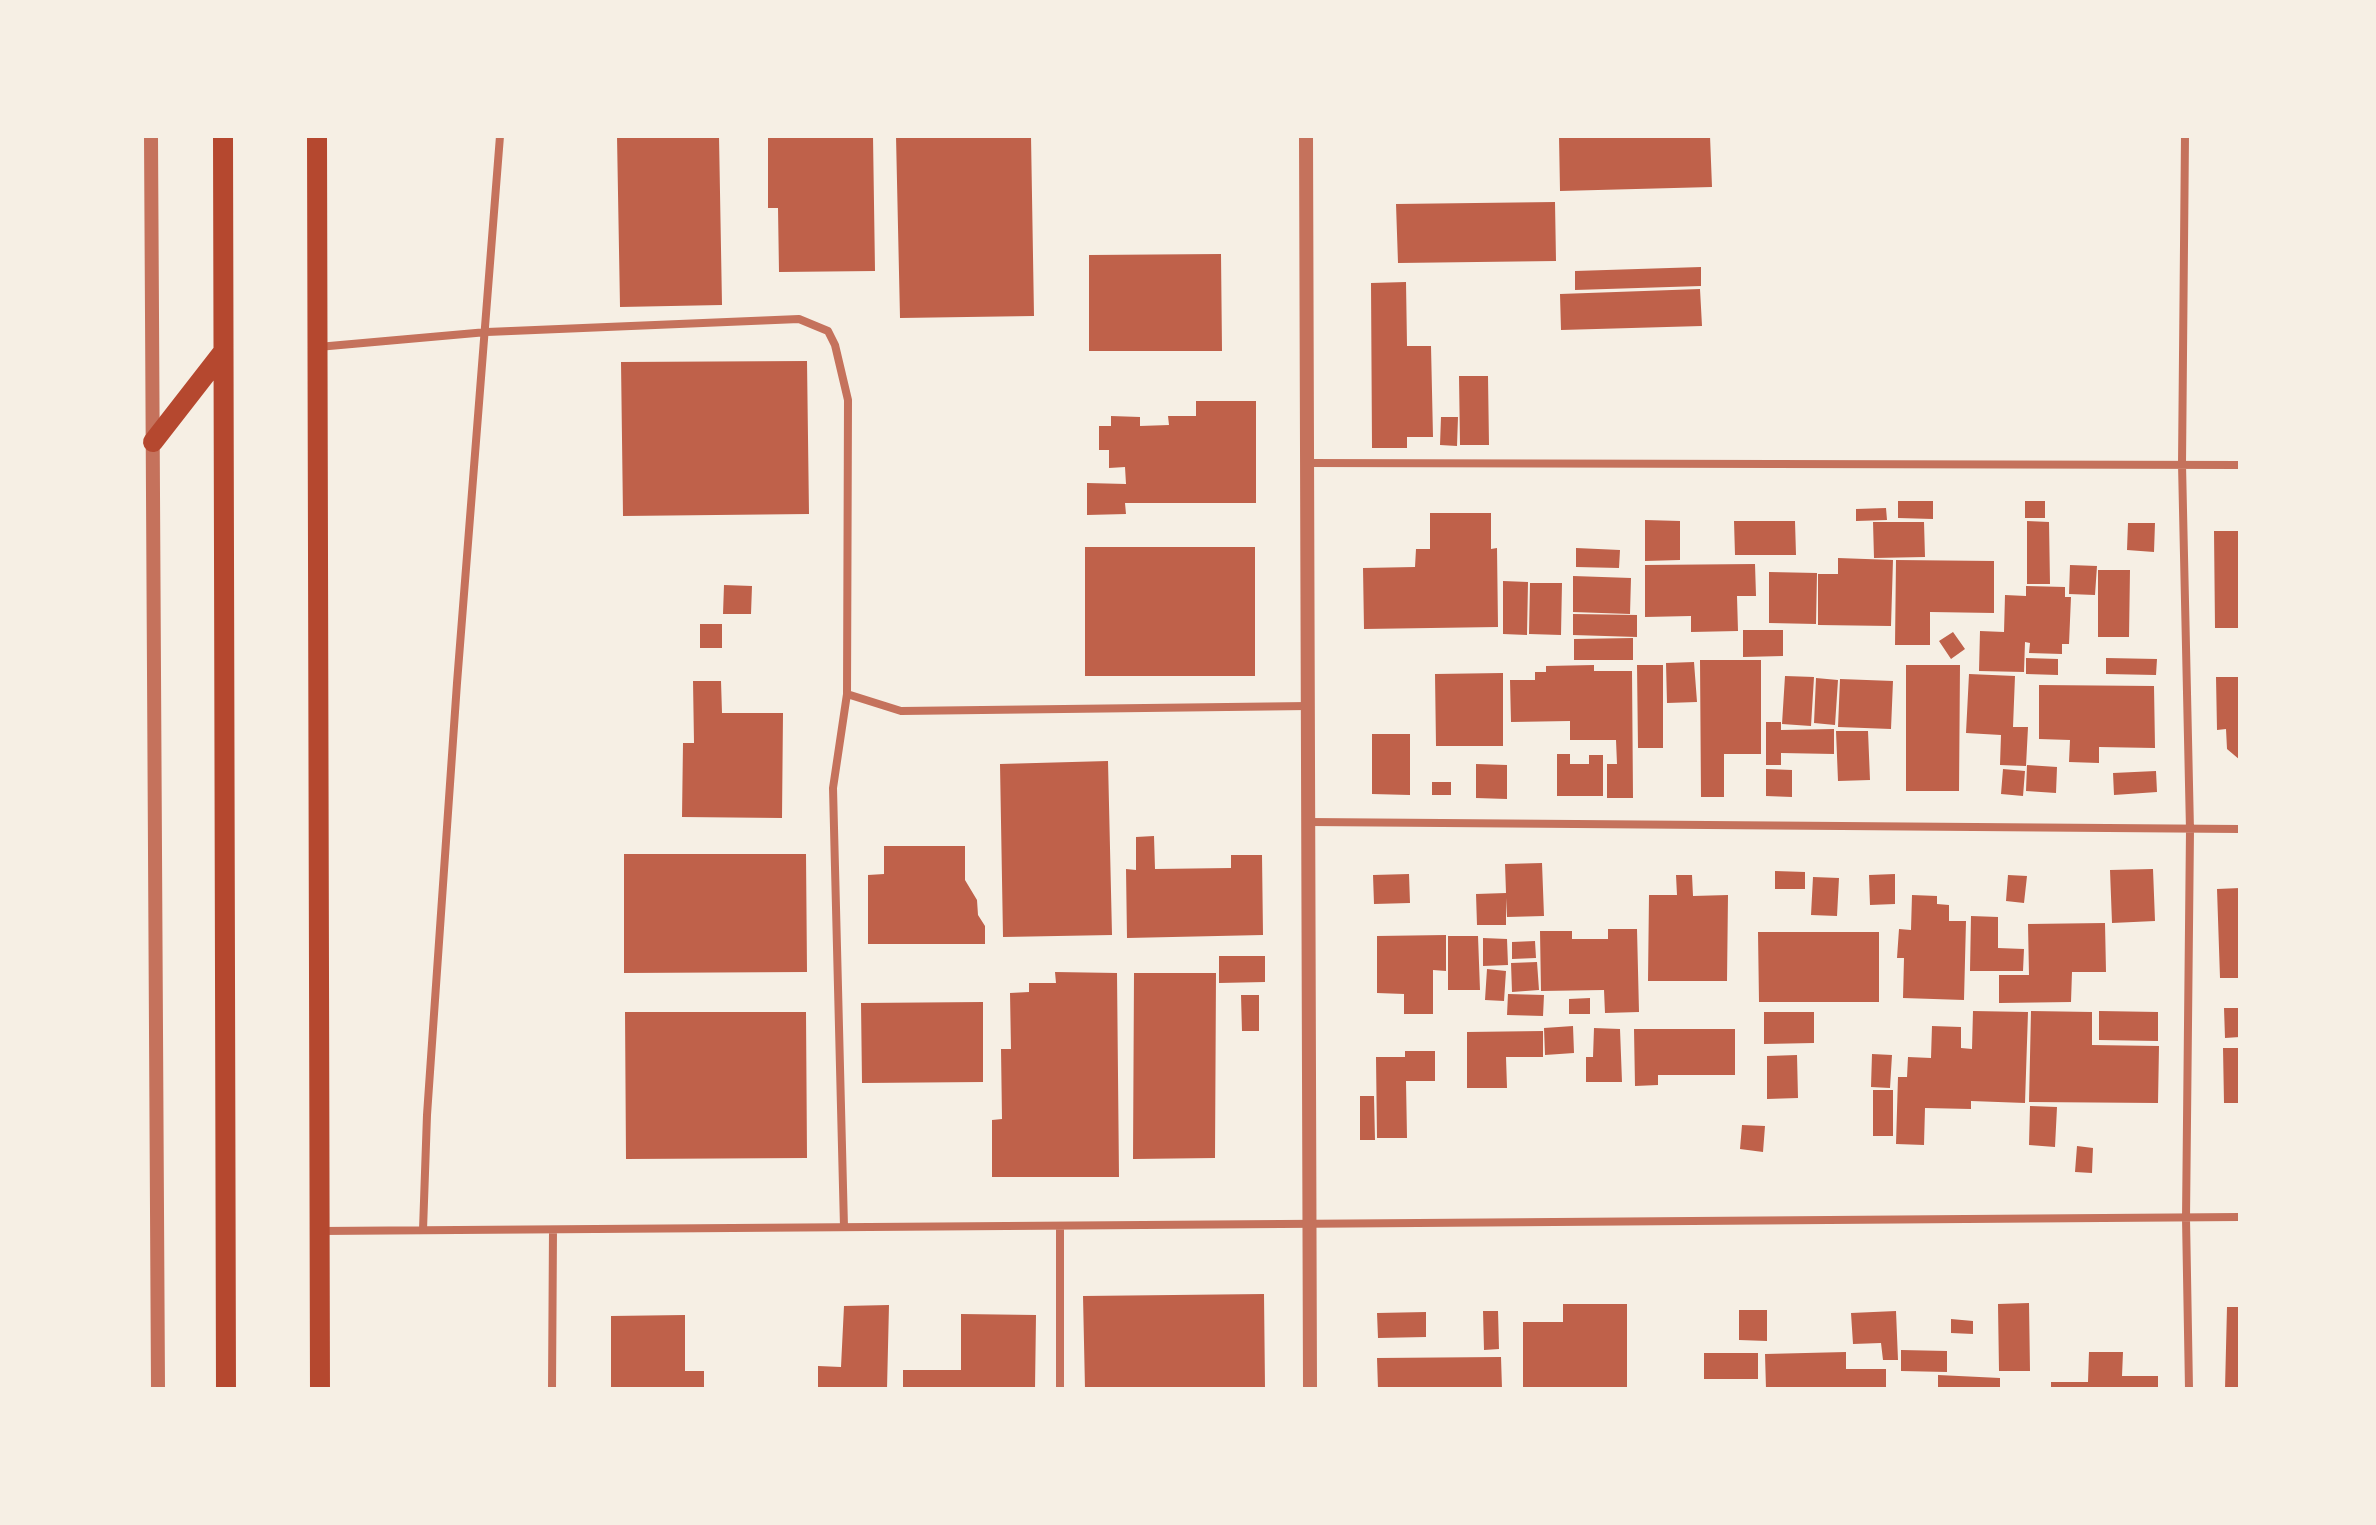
<!DOCTYPE html>
<html>
<head>
<meta charset="utf-8">
<style>
	body { margin:0 }
	#map { position:relative; width:2376px; height:1525px; overflow:hidden; background:#f6efe4; font-family:Jost,sans-serif }
	canvas { display:block }
	.frame { position:absolute; inset:0; border:138px solid #f6efe4; pointer-events:none }
</style>
</head>
<body>
<div id="map">
<canvas width="2376" height="1525"></canvas>
<div class="frame"></div>
</div>
<script>
const context = document.querySelector('canvas').getContext('2d');
context.lineJoin = 'round';
function fillPath(path, color) {
  context.fillStyle = color;
  context.fill(path, 'evenodd');
}
function poly(rows) {
  const path = new Path2D();
  for (const r of rows) {
    path.moveTo(r[0], r[1]);
    for (let i = 2; i < r.length; i += 2) path.lineTo(r[i], r[i + 1]);
  }
  return path;
}
function stroke(path, color, width, dash) {
  context.strokeStyle = color;
  context.lineWidth = width;
  context.lineCap = dash ? 'butt' : 'round';
  context.setLineDash(dash || []);
  context.stroke(path);
}
fillPath(poly([
	[617,136,719,136,722,305,620,307],
	[768,136,873,136,875,271,779,272,778,208,768,208],
	[896,136,1031,136,1034,316,900,318],
	[1559,136,1710,136,1712,187,1560,191],
	[1555,202,1556,261,1398,263,1396,204],
	[1221,254,1222,351,1089,351,1089,255],
	[1701,267,1701,286,1575,290,1575,271],
	[1406,282,1407,346,1431,346,1433,437,1407,437,1407,448,1372,448,1371,283],
	[1700,289,1702,326,1561,330,1560,294],
	[807,361,809,514,623,516,621,362],
	[1459,376,1488,376,1489,445,1460,445],
	[1196,401,1256,401,1256,503,1125,503,1126,514,1087,515,1087,483,1126,484,1125,467,1109,468,1109,450,1099,450,1099,426,1111,426,1111,416,1140,417,1140,426,1169,425,1168,416,1196,416],
	[1441,417,1458,417,1457,446,1440,445],
	[1898,501,1933,501,1933,519,1898,518],
	[2025,501,2045,501,2045,518,2025,518],
	[1886,508,1887,520,1856,521,1856,509],
	[1430,513,1491,513,1491,549,1497,548,1498,627,1364,629,1363,568,1415,567,1416,549,1430,549],
	[1645,520,1680,521,1680,560,1645,561],
	[1734,521,1795,521,1796,555,1735,555],
	[2027,521,2049,522,2050,584,2027,584],
	[1873,522,1924,522,1925,557,1874,558],
	[2128,523,2155,523,2154,552,2127,550],
	[2214,531,2240,531,2240,628,2215,628],
	[1085,547,1255,547,1255,676,1085,676],
	[1576,548,1620,550,1619,568,1576,567],
	[1838,558,1893,560,1891,626,1818,625,1818,574,1838,574],
	[1896,560,1994,561,1994,613,1930,612,1930,645,1895,645],
	[1755,564,1756,596,1737,596,1738,631,1691,632,1691,616,1645,617,1645,565],
	[2070,565,2097,566,2095,595,2069,594],
	[2098,570,2130,570,2129,637,2098,637],
	[1769,572,1817,573,1816,624,1769,623],
	[1573,576,1631,578,1630,614,1573,612],
	[1503,581,1528,582,1527,635,1503,634],
	[1530,583,1562,583,1561,635,1529,634],
	[724,585,752,586,751,614,723,614],
	[2026,586,2065,587,2065,597,2071,597,2069,644,2062,644,2062,654,2029,653,2030,643,2025,642,2024,672,1979,671,1980,631,2004,632,2005,595,2026,596],
	[1573,614,1637,615,1637,637,1573,635],
	[700,624,722,624,722,648,700,648],
	[1743,630,1783,630,1783,656,1743,657],
	[1953,632,1965,649,1951,659,1939,641],
	[1633,638,1633,660,1574,660,1574,639],
	[2026,658,2058,659,2058,675,2026,674],
	[2106,658,2157,659,2156,675,2106,674],
	[1700,660,1761,660,1761,754,1724,754,1724,797,1701,797],
	[1694,662,1697,702,1667,703,1666,663],
	[1594,665,1594,671,1632,671,1633,798,1607,798,1607,764,1617,764,1616,740,1570,740,1570,721,1511,722,1510,680,1535,680,1535,672,1546,672,1546,666],
	[1637,665,1663,665,1663,748,1638,748],
	[1906,665,1960,665,1959,791,1906,791],
	[1503,673,1503,746,1436,746,1435,674],
	[1969,674,2015,676,2013,727,2028,727,2026,766,2000,765,2001,735,1966,733],
	[1785,676,1814,677,1811,726,1782,724],
	[2216,677,2240,677,2240,760,2227,749,2226,729,2217,730],
	[1816,678,1838,680,1835,725,1814,723],
	[1840,679,1893,681,1891,729,1838,727],
	[693,681,721,681,722,713,783,713,782,818,682,817,683,743,694,743],
	[2039,685,2154,686,2155,748,2099,747,2099,763,2069,762,2070,740,2039,739],
	[1766,722,1781,722,1781,730,1834,729,1834,754,1781,753,1781,765,1766,765],
	[1836,731,1868,731,1870,780,1838,781],
	[1372,734,1410,734,1410,795,1372,794],
	[1557,754,1570,754,1570,764,1589,764,1589,755,1603,755,1603,796,1557,796],
	[1108,761,1112,935,1003,937,1000,764],
	[1476,764,1507,765,1507,799,1476,798],
	[2027,765,2057,767,2056,793,2026,791],
	[1766,769,1792,770,1792,797,1766,796],
	[2003,769,2025,771,2023,796,2001,794],
	[2156,771,2157,792,2114,795,2113,773],
	[1432,782,1451,782,1451,795,1432,795],
	[1154,836,1155,869,1231,868,1231,855,1262,855,1263,935,1127,938,1126,869,1136,870,1136,837],
	[884,846,965,846,965,880,977,900,978,915,985,926,985,944,868,944,868,875,884,874],
	[624,854,806,854,807,972,624,973],
	[1542,863,1544,916,1507,917,1506,898,1506,925,1477,925,1476,894,1506,893,1505,864],
	[2153,869,2155,921,2112,923,2110,870],
	[1775,871,1805,872,1805,889,1775,889],
	[1409,874,1410,903,1374,904,1373,875],
	[1895,874,1895,904,1870,905,1869,875],
	[1676,875,1692,875,1693,896,1728,895,1727,981,1648,981,1649,895,1677,895],
	[2008,875,2027,876,2024,903,2006,901],
	[1813,877,1839,878,1837,916,1811,915],
	[2240,888,2240,978,2220,978,2217,889],
	[1912,895,1937,896,1937,904,1949,905,1949,921,1966,921,1964,1000,1903,998,1904,958,1897,958,1899,929,1911,930],
	[1971,916,1998,917,1998,948,2024,949,2023,971,1970,971],
	[2105,923,2106,972,2072,972,2071,1002,1999,1003,1999,975,2029,975,2028,924],
	[1608,929,1637,929,1639,1012,1605,1013,1604,990,1541,991,1540,931,1572,931,1572,939,1608,939],
	[1758,932,1879,932,1879,1002,1759,1002],
	[1446,935,1446,971,1433,970,1433,1014,1404,1014,1404,994,1377,993,1377,936],
	[1448,936,1478,936,1480,990,1448,990],
	[1483,938,1507,939,1508,965,1483,966],
	[1535,941,1536,958,1512,959,1512,942],
	[1219,956,1265,956,1265,982,1219,983],
	[1537,962,1539,990,1512,992,1511,963],
	[1487,969,1506,971,1504,1001,1485,1000],
	[1055,972,1117,973,1119,1177,992,1177,992,1120,1002,1119,1001,1049,1011,1049,1010,993,1029,992,1029,983,1056,983],
	[1134,973,1216,973,1215,1158,1133,1159],
	[1508,994,1544,995,1543,1016,1507,1015],
	[1241,995,1259,995,1259,1031,1242,1031],
	[1590,998,1590,1014,1569,1014,1569,999],
	[983,1002,983,1082,862,1083,861,1003],
	[2224,1008,2240,1008,2240,1037,2225,1038],
	[1973,1011,2028,1012,2025,1103,1971,1101,1971,1109,1925,1108,1924,1145,1896,1144,1898,1077,1907,1077,1908,1057,1931,1058,1932,1026,1961,1027,1961,1048,1972,1049],
	[2031,1011,2092,1012,2092,1045,2159,1046,2158,1103,2029,1102],
	[2099,1011,2158,1012,2158,1041,2099,1040],
	[625,1012,806,1012,807,1158,626,1159],
	[1764,1012,1814,1012,1814,1043,1764,1044],
	[1573,1026,1574,1053,1545,1055,1544,1028],
	[1594,1028,1620,1029,1622,1082,1586,1082,1586,1057,1593,1057],
	[1634,1029,1735,1029,1735,1075,1658,1075,1658,1085,1635,1086],
	[1543,1031,1543,1057,1506,1057,1507,1088,1467,1088,1467,1032],
	[2223,1048,2240,1048,2240,1103,2224,1103],
	[1405,1051,1435,1051,1435,1081,1406,1081,1407,1138,1377,1138,1376,1057,1405,1057],
	[1872,1054,1892,1055,1890,1088,1871,1087],
	[1797,1055,1798,1098,1767,1099,1767,1056],
	[1873,1090,1893,1090,1893,1136,1873,1136],
	[1360,1096,1374,1096,1375,1140,1360,1140],
	[2030,1106,2057,1107,2055,1147,2029,1145],
	[1742,1125,1765,1126,1763,1152,1740,1149],
	[2077,1146,2093,1148,2092,1173,2075,1172],
	[1264,1294,1265,1389,1085,1389,1083,1296],
	[2029,1303,2030,1371,1999,1371,1998,1304],
	[1563,1304,1627,1304,1627,1389,1523,1389,1523,1322,1563,1322],
	[889,1305,887,1389,818,1389,818,1366,841,1367,844,1306],
	[2227,1307,2240,1307,2240,1389,2225,1389],
	[1739,1310,1767,1310,1767,1341,1739,1340],
	[1483,1311,1498,1311,1499,1349,1484,1350],
	[1896,1311,1898,1360,1883,1360,1881,1343,1853,1344,1851,1313],
	[1426,1312,1426,1337,1378,1338,1377,1313],
	[961,1314,1036,1315,1035,1389,903,1389,903,1370,961,1370],
	[685,1315,685,1371,704,1371,704,1389,611,1389,611,1316],
	[1951,1319,1973,1321,1973,1334,1951,1333],
	[1901,1350,1947,1351,1947,1372,1901,1371],
	[1846,1352,1846,1369,1886,1369,1886,1389,1766,1389,1765,1354],
	[2089,1352,2123,1352,2122,1376,2158,1376,2158,1389,2051,1389,2051,1382,2088,1382],
	[1704,1353,1758,1353,1758,1379,1704,1379],
	[1501,1357,1502,1389,1378,1389,1377,1358],
	[1938,1375,2000,1378,2000,1389,1938,1389]
]), '#bf614a');
stroke(poly([
	[2185,136,2182,464,2190,830,2186,1218,2189,1389],
	[318,347,487,332,799,319,828,331,835,345,848,400,847,694,833,788,844,1227],
	[1307,463,2240,465],
	[847,694,901,711,1308,706],
	[1309,822,2240,829],
	[1060,1226,1060,1389],
	[423,1230,427,1115,457,683,500,136],
	[321,1231,2240,1217],
	[552,1389,553,1230]
]), '#c5725c', 8);
stroke(poly([
	[151,136,158,1389],
	[1306,136,1310,1389]
]), '#c5725c', 14);
stroke(poly([
	[223,136,226,1389],
	[317,136,320,1389],
	[153,442,223,352]
]), '#b5482f', 20);
</script>
</body>
</html>
